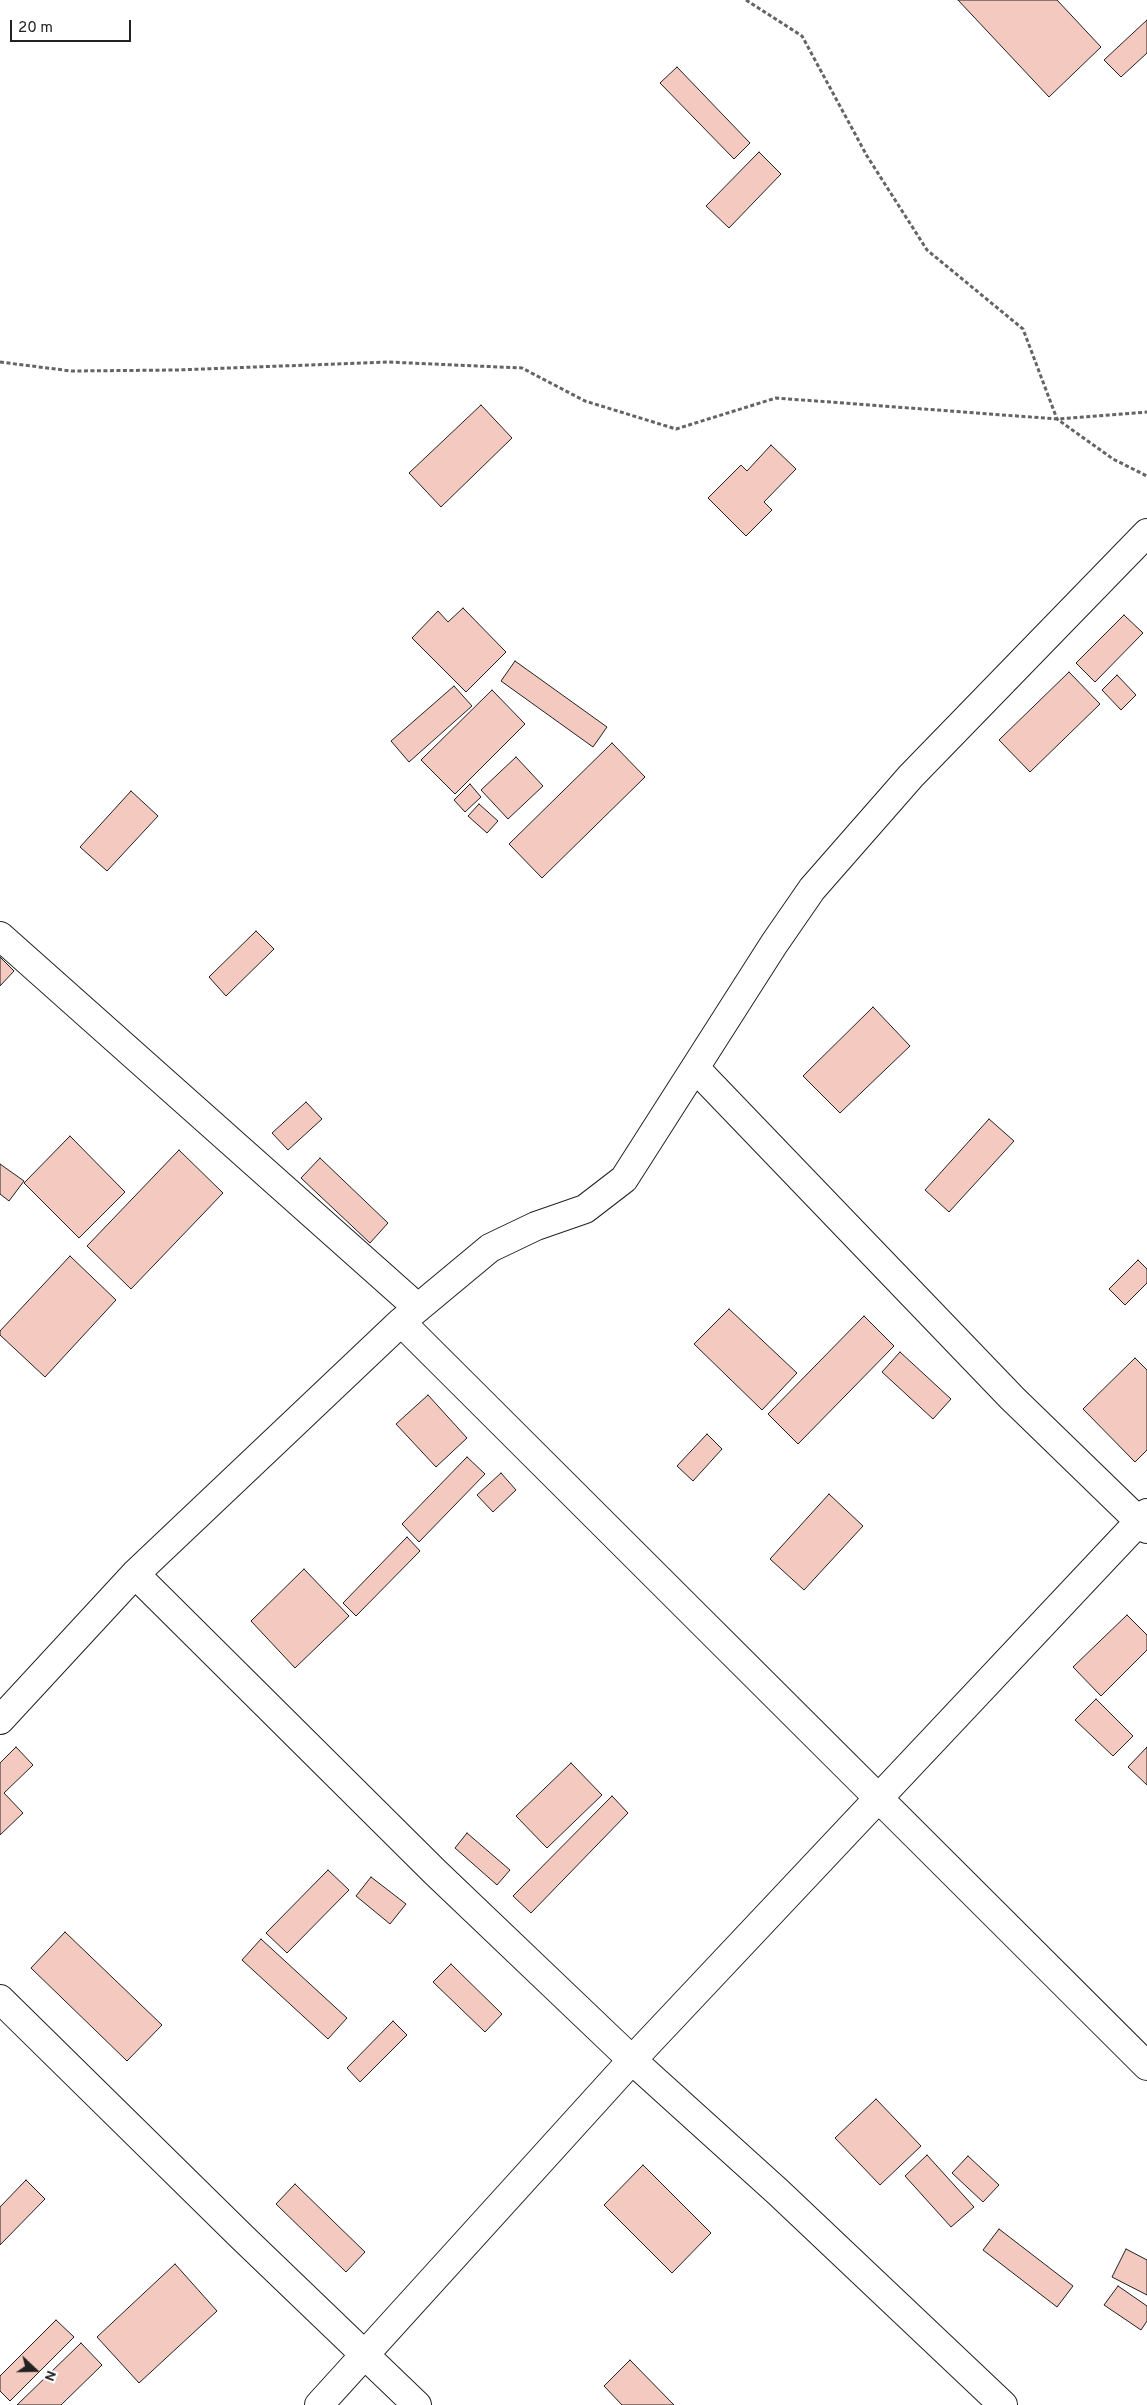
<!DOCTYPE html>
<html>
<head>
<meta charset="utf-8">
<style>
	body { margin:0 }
	#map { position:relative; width:1147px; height:2405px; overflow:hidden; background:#fff; font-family:Overpass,sans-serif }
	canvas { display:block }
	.north { position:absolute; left:10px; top:2345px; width:50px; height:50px; -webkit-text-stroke:4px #fff; paint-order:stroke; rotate:111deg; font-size:14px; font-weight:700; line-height:20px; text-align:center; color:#222 }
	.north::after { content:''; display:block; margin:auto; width:18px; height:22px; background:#222; clip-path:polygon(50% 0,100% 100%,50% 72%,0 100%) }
	.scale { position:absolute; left:10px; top:20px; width:121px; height:22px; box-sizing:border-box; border:2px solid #222; border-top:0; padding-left:6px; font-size:15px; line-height:18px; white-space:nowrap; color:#222; -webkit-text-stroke:4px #fff; paint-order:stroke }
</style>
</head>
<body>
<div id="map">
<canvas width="1147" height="2405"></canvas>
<div class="north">N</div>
<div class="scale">20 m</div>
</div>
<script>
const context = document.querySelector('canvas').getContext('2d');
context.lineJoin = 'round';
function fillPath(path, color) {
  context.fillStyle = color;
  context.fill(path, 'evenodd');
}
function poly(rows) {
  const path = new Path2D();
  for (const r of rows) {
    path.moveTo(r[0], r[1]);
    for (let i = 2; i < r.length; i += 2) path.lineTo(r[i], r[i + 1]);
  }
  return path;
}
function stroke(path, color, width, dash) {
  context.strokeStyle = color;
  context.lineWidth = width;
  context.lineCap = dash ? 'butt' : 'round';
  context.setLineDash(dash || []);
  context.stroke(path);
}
const building = poly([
	[958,0,1057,0,1101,47,1049,97,958,0],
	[1147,20,1147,53,1121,77,1104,60,1147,20],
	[677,67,750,143,734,159,660,83,677,67],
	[759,152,781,174,729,228,706,206,759,152],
	[481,405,512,438,441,507,409,473,481,405],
	[771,445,796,469,764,502,772,510,746,536,708,498,741,465,747,471,771,445],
	[463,608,506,652,466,692,412,638,438,611,448,622,463,608],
	[1124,615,1143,633,1095,682,1076,663,1124,615],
	[515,661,607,727,593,747,501,681,515,661],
	[1069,672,1100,704,1030,772,999,740,1069,672],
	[1117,675,1136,695,1121,710,1102,690,1117,675],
	[454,686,472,706,409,762,391,741,454,686],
	[492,690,525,724,455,794,421,760,492,690],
	[612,743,645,777,542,878,509,844,612,743],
	[516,757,543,786,508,819,481,790,516,757],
	[470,784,481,797,465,812,454,800,470,784],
	[131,791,158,816,107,871,80,847,131,791],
	[479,804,498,821,487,833,468,816,479,804],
	[256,931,274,949,226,996,209,977,256,931],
	[0,957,14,971,0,986,0,957],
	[873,1007,910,1046,840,1113,803,1076,873,1007],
	[306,1102,322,1119,288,1150,272,1133,306,1102],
	[989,1119,1014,1141,949,1212,925,1190,989,1119],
	[70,1136,125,1192,79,1238,24,1183,70,1136],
	[179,1150,223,1193,131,1289,87,1246,179,1150],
	[320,1158,388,1223,370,1243,301,1178,320,1158],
	[0,1164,24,1181,9,1201,0,1194,0,1164],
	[70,1256,116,1300,45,1377,0,1335,0,1331,70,1256],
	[1138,1260,1147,1269,1147,1283,1125,1305,1109,1289,1138,1260],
	[729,1309,797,1373,762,1410,694,1344,729,1309],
	[864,1316,894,1346,798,1444,768,1414,864,1316],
	[900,1352,951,1399,933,1419,882,1372,900,1352],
	[1135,1358,1147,1370,1147,1450,1135,1462,1083,1409,1135,1358],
	[428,1395,467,1438,436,1467,396,1424,428,1395],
	[707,1434,722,1449,693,1481,677,1466,707,1434],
	[467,1457,485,1474,419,1542,402,1524,467,1457],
	[501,1473,516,1490,493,1512,477,1495,501,1473],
	[829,1494,863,1526,804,1590,770,1559,829,1494],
	[407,1537,420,1551,356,1616,343,1603,407,1537],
	[304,1569,349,1616,295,1668,251,1621,304,1569],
	[1127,1615,1147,1635,1147,1650,1101,1696,1073,1667,1127,1615],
	[1096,1699,1133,1736,1113,1756,1075,1720,1096,1699],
	[16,1747,33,1765,4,1793,23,1813,0,1835,0,1763,16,1747],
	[1147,1747,1147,1785,1128,1767,1147,1747],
	[571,1763,602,1795,547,1848,516,1816,571,1763],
	[612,1796,628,1813,531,1913,513,1896,612,1796],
	[467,1833,510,1870,497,1885,455,1848,467,1833],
	[328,1870,349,1890,287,1953,266,1933,328,1870],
	[371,1877,406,1904,390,1924,356,1896,371,1877],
	[65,1932,162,2025,127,2061,31,1968,65,1932],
	[261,1939,347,2018,328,2039,242,1960,261,1939],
	[451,1964,502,2014,485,2032,433,1982,451,1964],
	[393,2021,407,2035,360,2082,347,2068,393,2021],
	[876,2099,921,2146,880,2185,835,2138,876,2099],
	[927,2155,974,2207,951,2227,905,2176,927,2155],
	[968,2156,999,2185,983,2202,952,2173,968,2156],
	[643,2165,711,2233,672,2273,604,2205,643,2165],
	[26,2180,45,2199,0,2245,0,2207,26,2180],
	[295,2184,365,2252,346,2272,276,2204,295,2184],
	[999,2229,1073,2286,1057,2307,983,2250,999,2229],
	[1126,2249,1147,2260,1147,2295,1112,2277,1126,2249],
	[175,2264,217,2311,139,2383,97,2337,175,2264],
	[1118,2286,1147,2306,1147,2321,1141,2330,1104,2305,1118,2286],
	[56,2320,74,2337,10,2401,0,2391,0,2376,56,2320],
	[81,2343,102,2365,61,2405,17,2405,81,2343],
	[630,2360,674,2405,622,2405,604,2386,630,2360]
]);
fillPath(building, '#f3c9c0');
stroke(building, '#222', 1);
const minor = poly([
	[0,936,418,1308],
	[696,1069,1012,1398,1147,1529],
	[401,1322,1147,2066],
	[135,1574,435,1872,632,2060,778,2192,1003,2405],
	[0,1720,135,1574,401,1322,490,1248,536,1226,585,1209,624,1179,774,944,812,889,911,776,1147,533],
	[0,1999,242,2237,417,2405],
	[319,2405,632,2060,1147,1513]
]);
stroke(minor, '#222', 30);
stroke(poly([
	[746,0,802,36,867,156,927,250,1023,329,1057,419,1113,459,1147,476],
	[0,362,71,371,176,370,388,362,522,368,585,401,676,429,776,398,1057,419,1147,412]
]), '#646464', 3, [4, 2.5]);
stroke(minor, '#fff', 28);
</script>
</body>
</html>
